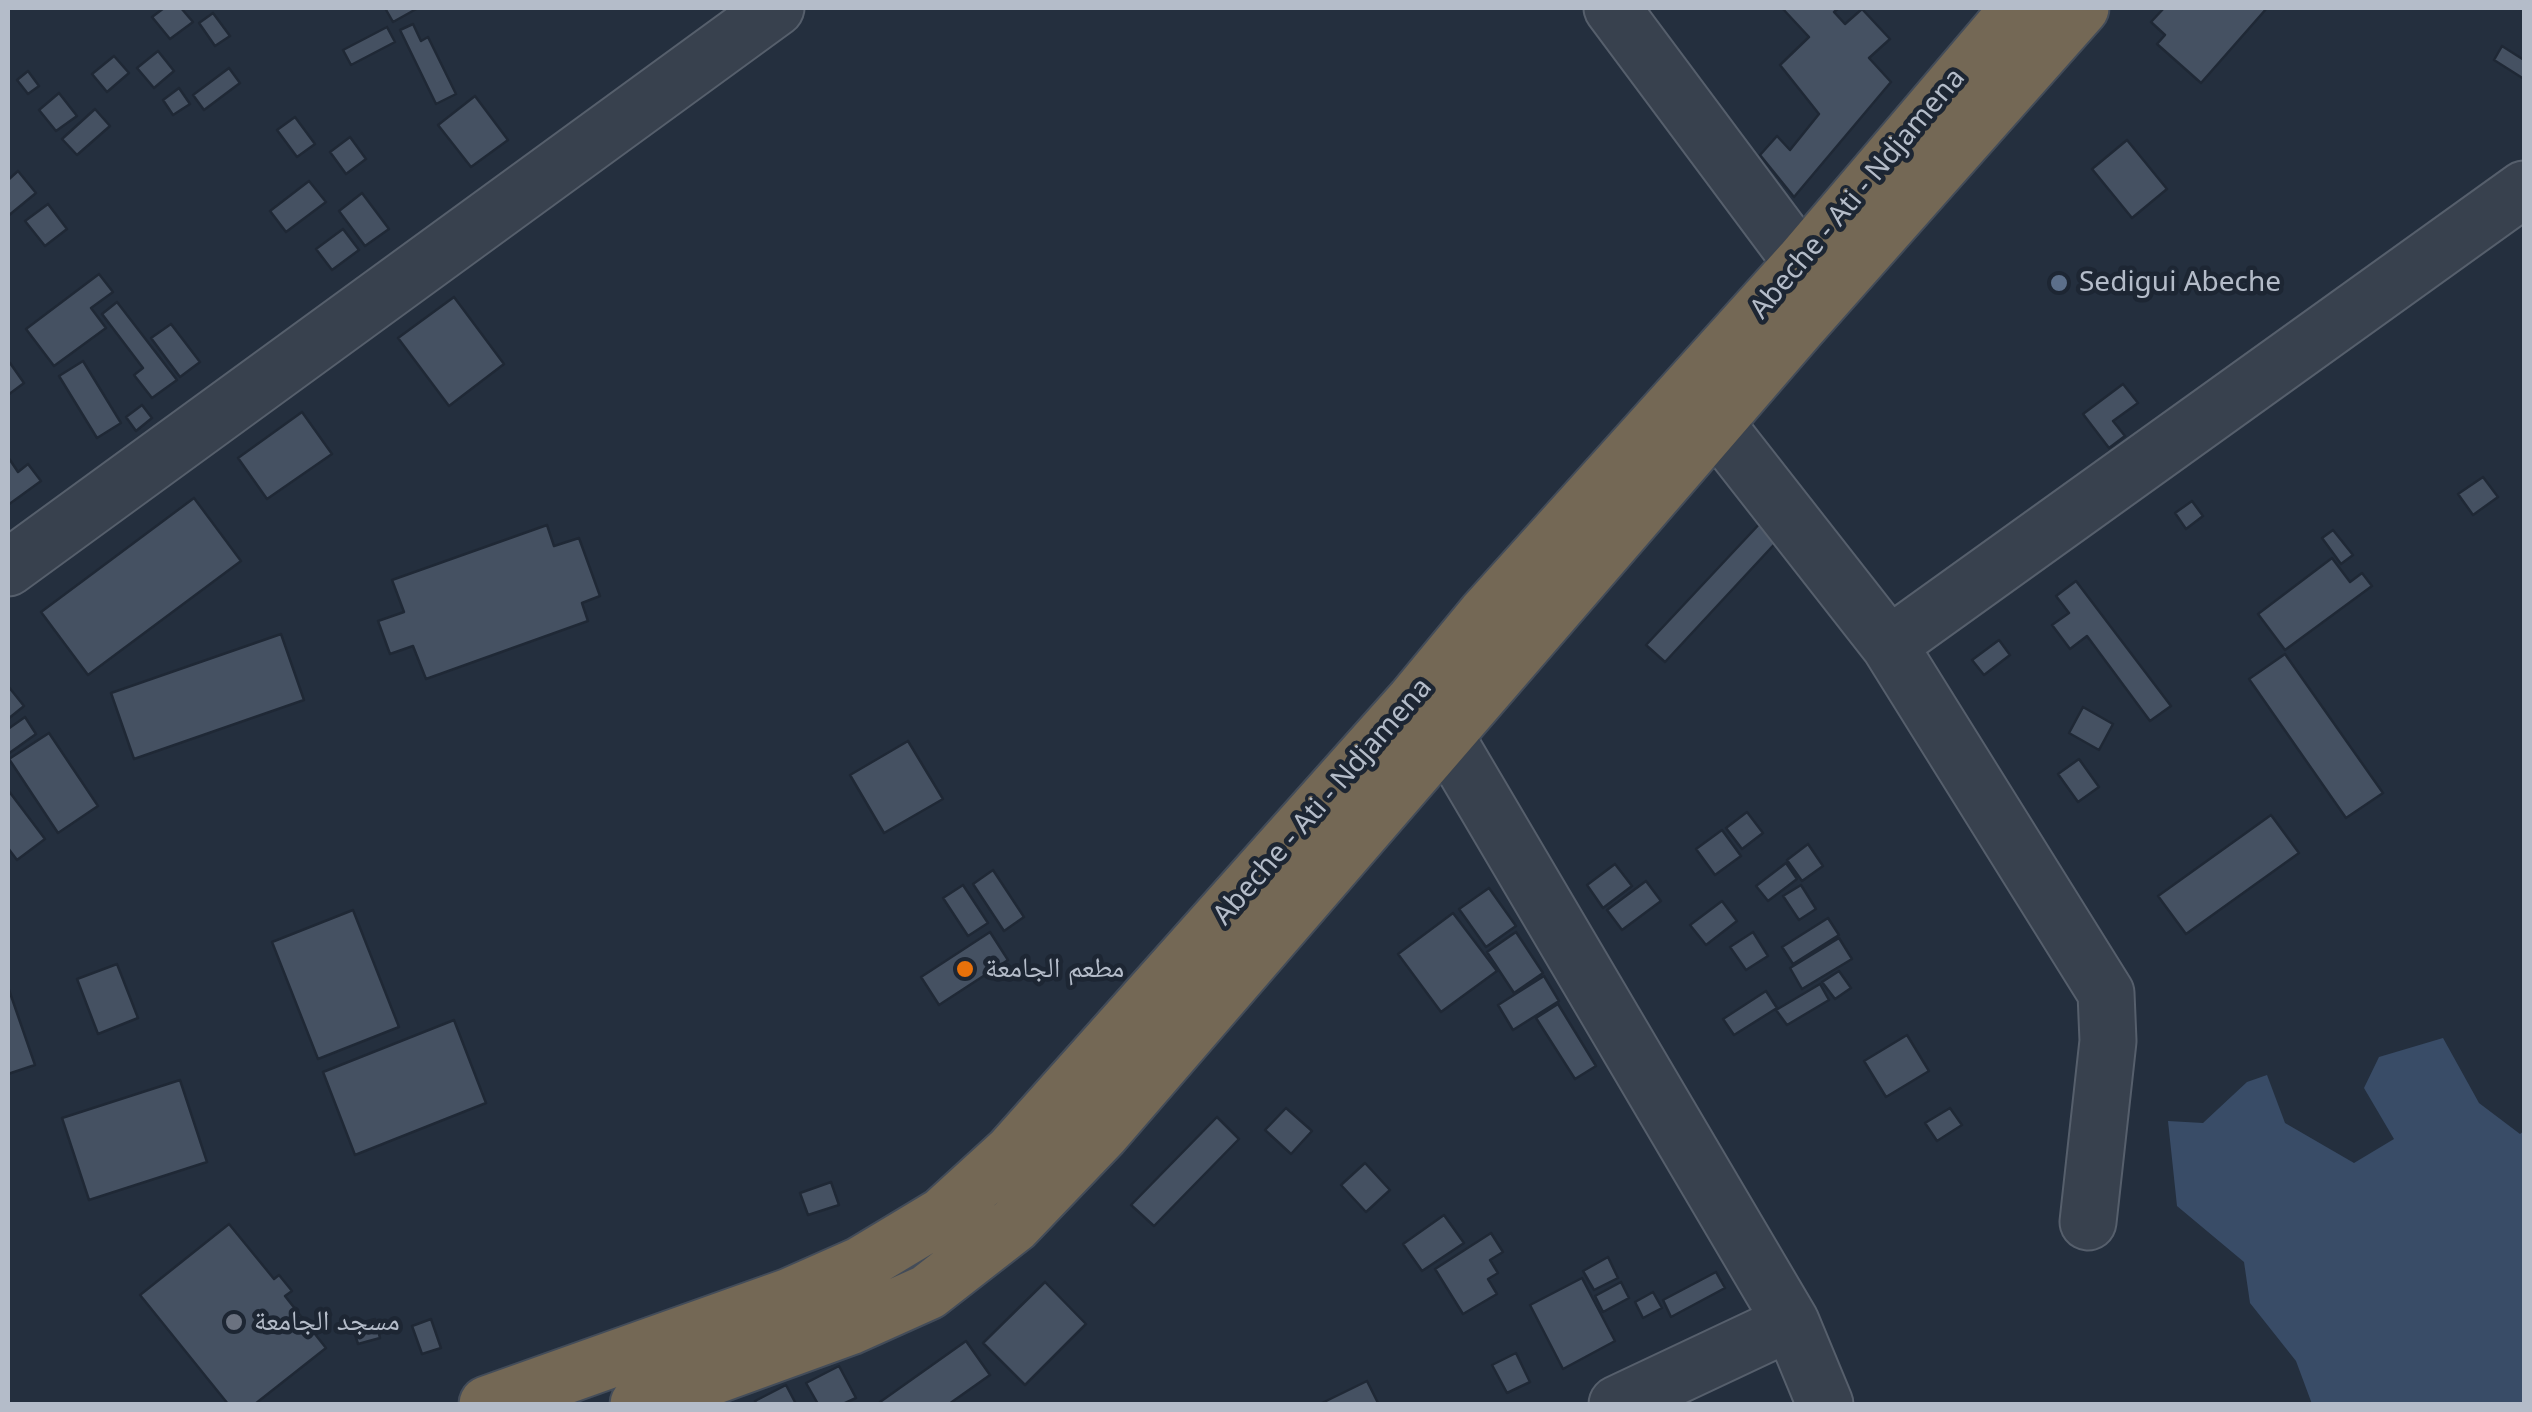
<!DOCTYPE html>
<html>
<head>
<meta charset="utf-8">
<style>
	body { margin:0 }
	#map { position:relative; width:2532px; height:1412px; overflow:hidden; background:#242f3e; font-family:"Noto Sans",sans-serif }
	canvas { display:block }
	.frame { position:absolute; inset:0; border:10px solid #b4bcc9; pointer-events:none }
</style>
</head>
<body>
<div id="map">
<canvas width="2532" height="1412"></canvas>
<div class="frame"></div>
</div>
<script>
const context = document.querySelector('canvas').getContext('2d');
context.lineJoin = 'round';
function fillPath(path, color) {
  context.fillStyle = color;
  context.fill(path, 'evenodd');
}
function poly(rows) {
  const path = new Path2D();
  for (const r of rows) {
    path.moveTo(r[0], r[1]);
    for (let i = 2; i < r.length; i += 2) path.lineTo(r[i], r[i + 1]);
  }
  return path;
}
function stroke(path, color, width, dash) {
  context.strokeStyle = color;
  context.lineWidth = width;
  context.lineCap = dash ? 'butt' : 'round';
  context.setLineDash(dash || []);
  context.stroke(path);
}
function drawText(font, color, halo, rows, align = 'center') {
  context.font = font + ' "Noto Sans","Noto Naskh Arabic",sans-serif';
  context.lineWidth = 9;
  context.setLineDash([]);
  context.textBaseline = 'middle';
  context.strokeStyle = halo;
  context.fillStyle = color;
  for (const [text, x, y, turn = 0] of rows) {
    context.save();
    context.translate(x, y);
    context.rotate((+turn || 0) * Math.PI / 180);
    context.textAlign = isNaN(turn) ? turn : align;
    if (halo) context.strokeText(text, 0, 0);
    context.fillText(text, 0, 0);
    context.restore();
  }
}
fillPath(poly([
	[2443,1038,2479,1103,2520,1134,2524,1131,2524,1404,2312,1404,2296,1361,2250,1303,2244,1262,2177,1206,2168,1121,2203,1123,2247,1082,2267,1075,2285,1123,2354,1163,2394,1139,2364,1088,2379,1057]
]), '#394c67');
const building = poly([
	[164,8,181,8,193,22,170,39,152,17,164,8],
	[385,8,418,8,393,22,385,8],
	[1782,8,1839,8,1834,12,1845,24,1862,9,1890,39,1869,58,1891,82,1794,197,1760,155,1777,136,1790,150,1819,114,1780,65,1809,37,1782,8],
	[2164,8,2267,8,2201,83,2157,44,2165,35,2151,22,2164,8],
	[213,13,230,36,215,46,199,23,213,13],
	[413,24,421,41,428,37,456,94,436,104,400,30,413,24],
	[387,27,395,42,351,65,343,50,387,27],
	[2502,46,2524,60,2524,79,2494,60,2502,46],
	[158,51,174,71,154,88,137,68,158,51],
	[114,56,129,73,107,92,92,74,114,56],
	[229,68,240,83,204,110,193,95,229,68],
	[28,71,39,86,28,94,17,80,28,71],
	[179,88,190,104,173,115,163,100,179,88],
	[59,93,77,116,56,131,39,110,59,93],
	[475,96,508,140,471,167,438,125,475,96],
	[95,109,110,126,77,155,62,139,95,109],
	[295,117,315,144,297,157,277,130,295,117],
	[350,137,366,159,346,174,330,152,350,137],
	[2127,140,2167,189,2132,218,2092,169,2127,140],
	[18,171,36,193,8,216,8,180,18,171],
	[309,181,326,202,286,232,270,211,309,181],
	[362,193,389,229,365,246,339,211,362,193],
	[48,204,67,229,45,246,25,221,48,204],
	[343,229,359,250,332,270,316,249,343,229],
	[99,274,113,292,91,308,106,328,54,366,26,329,99,274],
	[454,297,504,364,449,406,398,338,454,297],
	[117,302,177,380,152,398,134,375,143,368,102,314,117,302],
	[171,324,200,362,180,377,151,338,171,324],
	[83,361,121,423,97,438,59,376,83,361],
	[10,363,24,383,8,395,8,364,10,363],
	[2123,384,2138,403,2113,421,2125,436,2109,448,2083,414,2123,384],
	[142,405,152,418,136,431,126,417,142,405],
	[302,412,332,454,267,499,238,458,302,412],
	[8,457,18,472,28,464,41,481,8,505,8,457],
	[2483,477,2498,497,2473,515,2458,494,2483,477],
	[194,498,241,561,88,675,41,612,194,498],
	[2192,501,2203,516,2186,529,2175,513,2192,501],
	[1764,519,1782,536,1665,662,1646,645,1764,519],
	[547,525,554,546,579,538,600,596,582,603,588,621,426,679,413,646,390,654,378,621,404,612,392,580,547,525],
	[2333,530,2353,555,2341,564,2322,538,2333,530],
	[2332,558,2350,582,2362,573,2372,586,2285,650,2258,614,2332,558],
	[2076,581,2171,706,2150,721,2087,636,2070,649,2052,625,2069,613,2056,596,2076,581],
	[281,634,304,700,134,759,111,693,281,634],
	[1999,640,2010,655,1984,675,1972,660,1999,640],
	[2285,654,2383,793,2346,818,2249,679,2285,654],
	[8,686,24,706,8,719,8,686],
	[2083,707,2113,724,2099,750,2069,733,2083,707],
	[25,717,36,734,8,754,8,729,25,717],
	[49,733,98,806,58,833,9,759,49,733],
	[908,741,943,799,884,833,850,775,908,741],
	[2079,759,2099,787,2078,802,2058,774,2079,759],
	[8,790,45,839,17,860,8,848,8,790],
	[1747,812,1763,833,1742,849,1726,828,1747,812],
	[2271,815,2299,853,2186,934,2158,896,2271,815],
	[1722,830,1741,856,1715,875,1696,849,1722,830],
	[1808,844,1823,866,1802,881,1787,860,1808,844],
	[1786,863,1797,879,1768,901,1756,886,1786,863],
	[1615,864,1632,886,1603,908,1587,885,1615,864],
	[993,870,1024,917,1004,931,973,884,993,870],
	[1646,881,1661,901,1622,930,1607,910,1646,881],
	[963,885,988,923,968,936,943,898,963,885],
	[1801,885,1816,909,1799,920,1783,896,1801,885],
	[1489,888,1516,926,1486,947,1459,909,1489,888],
	[1722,901,1737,921,1706,945,1690,925,1722,901],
	[353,910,399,1027,318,1059,272,942,353,910],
	[1453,913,1497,971,1441,1012,1398,954,1453,913],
	[1828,918,1839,935,1793,964,1782,947,1828,918],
	[990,932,1008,960,939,1005,921,977,990,932],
	[1516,932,1543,973,1514,993,1487,952,1516,932],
	[1753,932,1768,956,1746,970,1730,947,1753,932],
	[1839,938,1852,959,1802,989,1790,968,1839,938],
	[117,964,138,1018,98,1034,77,979,117,964],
	[1839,971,1851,988,1835,999,1822,982,1839,971],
	[1544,976,1559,1001,1513,1030,1498,1005,1544,976],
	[1820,984,1829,1000,1787,1025,1776,1010,1820,984],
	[8,987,35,1065,8,1074,8,987],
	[1766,991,1777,1008,1734,1035,1723,1019,1766,991],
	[1558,1004,1596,1066,1575,1079,1536,1018,1558,1004],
	[454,1020,486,1103,355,1155,323,1072,454,1020],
	[1907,1035,1929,1071,1886,1097,1864,1061,1907,1035],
	[180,1080,207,1162,89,1200,62,1118,180,1080],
	[1286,1108,1312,1131,1291,1154,1265,1130,1286,1108],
	[1950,1108,1962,1125,1937,1141,1925,1123,1950,1108],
	[1217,1117,1239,1139,1154,1226,1131,1205,1217,1117],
	[1365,1163,1390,1190,1366,1212,1341,1185,1365,1163],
	[831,1182,839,1205,808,1215,800,1193,831,1182],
	[1444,1215,1464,1243,1422,1271,1403,1244,1444,1215],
	[229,1224,274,1279,279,1275,292,1291,285,1296,326,1348,255,1404,228,1404,140,1295,229,1224],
	[1491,1233,1503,1252,1490,1260,1498,1273,1488,1279,1497,1294,1463,1314,1435,1269,1491,1233],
	[1608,1257,1618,1278,1594,1290,1583,1271,1608,1257],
	[1716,1272,1725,1288,1671,1317,1663,1300,1716,1272],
	[1582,1278,1615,1341,1563,1369,1530,1305,1582,1278],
	[1045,1282,1086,1324,1025,1385,983,1343,1045,1282],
	[1621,1282,1629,1298,1603,1312,1595,1296,1621,1282],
	[1653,1292,1662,1308,1643,1318,1635,1302,1653,1292],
	[375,1319,380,1338,358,1344,352,1325,375,1319],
	[431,1319,441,1348,422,1354,412,1326,431,1319],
	[966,1341,990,1375,949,1404,882,1404,880,1402,966,1341],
	[1516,1353,1530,1382,1507,1393,1492,1365,1516,1353],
	[839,1366,856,1398,843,1404,818,1404,806,1383,839,1366],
	[1367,1381,1378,1403,1375,1404,1320,1404,1367,1381],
	[786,1385,796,1404,757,1404,755,1401,786,1385]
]);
fillPath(building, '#455162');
stroke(building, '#1f2835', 2.5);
const minor = poly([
	[1612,8,1802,263],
	[1716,424,1889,645,2106,993,2108,1041,2088,1222],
	[8,568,776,8],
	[1889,645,2524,189],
	[1416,703,1446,737,1791,1322,1617,1404],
	[1791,1322,1825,1404]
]);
const highway = poly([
	[487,1404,790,1296,860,1265,943,1215,1012,1152,1414,701,1485,615,1802,263,2019,8],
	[638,1404,850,1327,928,1292,1014,1225,1102,1133,1799,326,2081,8]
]);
stroke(minor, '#565f6c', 59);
stroke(highway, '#434c59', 59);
stroke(minor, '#38414e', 55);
stroke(highway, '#746855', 55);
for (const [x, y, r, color] of [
	[2059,283,10,"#5c6f8a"],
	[965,969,10,"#e8710a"],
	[234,1322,10,"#6b7280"]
]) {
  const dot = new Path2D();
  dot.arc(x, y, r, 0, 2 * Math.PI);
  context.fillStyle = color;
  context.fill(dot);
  stroke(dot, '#1d2633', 4);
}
drawText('28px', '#b4bcc9', '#1d2633', [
	["Abeche - Ati - Ndjamena",1858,194,-50],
	["Abeche - Ati - Ndjamena",1323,802,-49]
]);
drawText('28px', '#b4bcc9', '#1d2633', [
	["Sedigui Abeche",2079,283],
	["مطعم الجامعة",985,969],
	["مسجد الجامعة",254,1322]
], 'left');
</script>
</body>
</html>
